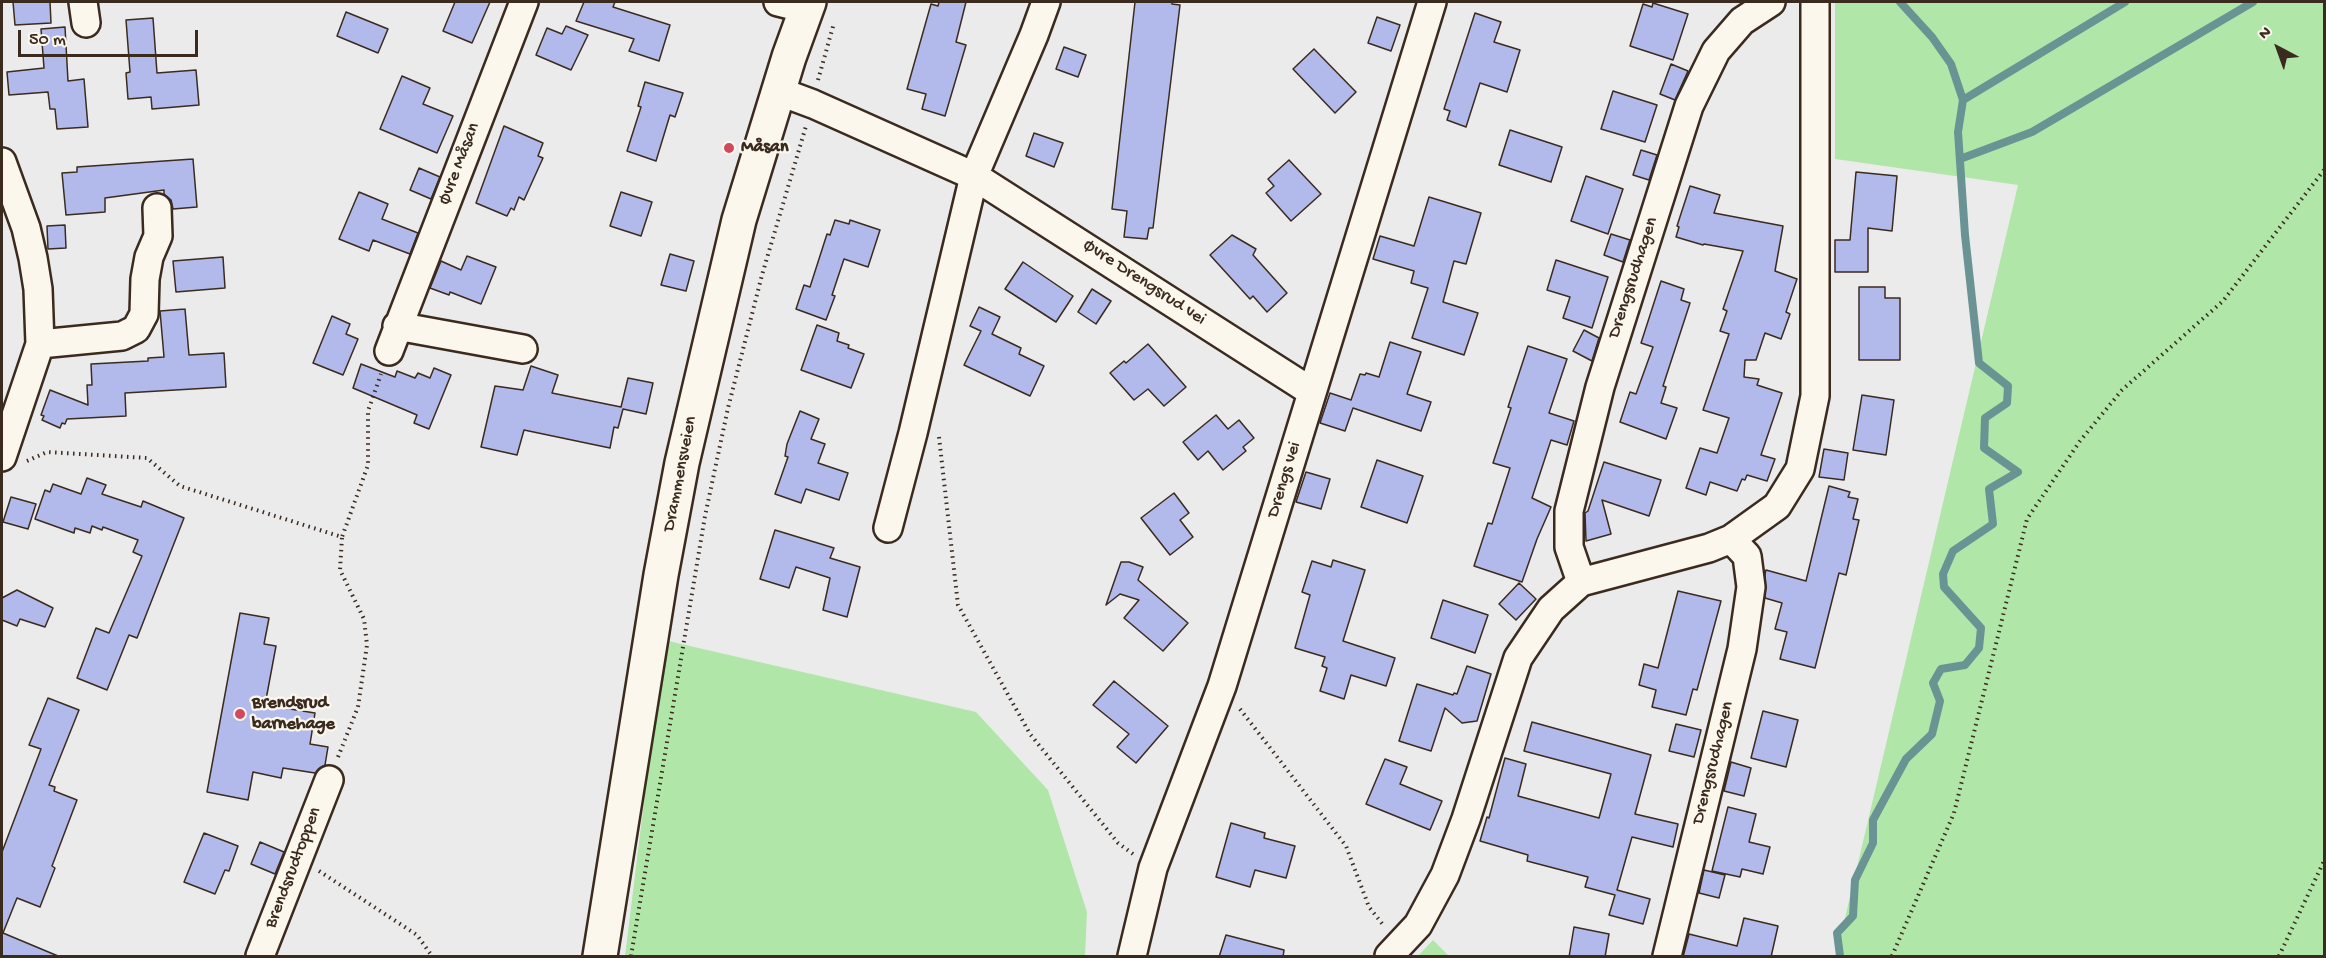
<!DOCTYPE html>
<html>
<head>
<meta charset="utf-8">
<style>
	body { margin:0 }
	#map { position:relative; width:2326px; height:958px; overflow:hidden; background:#ecebec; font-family:"Gochi Hand",sans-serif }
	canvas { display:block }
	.frame { position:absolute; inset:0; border:3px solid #3b2a1e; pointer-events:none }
	.north { position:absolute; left:2248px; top:18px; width:60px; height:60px; -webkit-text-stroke:4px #fbf7ec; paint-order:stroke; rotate:319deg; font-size:16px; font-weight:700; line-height:24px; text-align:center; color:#3b2a1e }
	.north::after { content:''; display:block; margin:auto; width:21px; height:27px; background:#3b2a1e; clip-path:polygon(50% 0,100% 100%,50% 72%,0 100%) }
	.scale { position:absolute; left:18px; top:30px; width:180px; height:27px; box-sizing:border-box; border:3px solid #3b2a1e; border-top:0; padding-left:8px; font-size:18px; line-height:21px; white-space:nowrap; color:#3b2a1e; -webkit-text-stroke:4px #fbf7ec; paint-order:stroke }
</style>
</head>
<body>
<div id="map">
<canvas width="2326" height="958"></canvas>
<div class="frame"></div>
<div class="north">N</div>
<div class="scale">50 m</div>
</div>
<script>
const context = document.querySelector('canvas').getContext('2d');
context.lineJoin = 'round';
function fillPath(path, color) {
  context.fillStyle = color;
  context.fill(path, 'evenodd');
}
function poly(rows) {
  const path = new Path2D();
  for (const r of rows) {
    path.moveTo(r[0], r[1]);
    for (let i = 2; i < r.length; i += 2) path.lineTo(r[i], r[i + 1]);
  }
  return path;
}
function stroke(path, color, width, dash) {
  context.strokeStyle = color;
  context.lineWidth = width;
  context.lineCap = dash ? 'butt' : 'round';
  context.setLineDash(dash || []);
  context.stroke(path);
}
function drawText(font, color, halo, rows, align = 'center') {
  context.font = font + ' "Gochi Hand",sans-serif';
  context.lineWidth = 4.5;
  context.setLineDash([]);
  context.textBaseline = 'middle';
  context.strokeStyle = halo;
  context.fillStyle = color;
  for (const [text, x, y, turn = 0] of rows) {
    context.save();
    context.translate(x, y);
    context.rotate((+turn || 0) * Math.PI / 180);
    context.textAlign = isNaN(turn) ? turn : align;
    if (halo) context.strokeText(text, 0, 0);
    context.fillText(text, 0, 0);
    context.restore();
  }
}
fillPath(poly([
	[1835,2,2324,2,2324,956,1836,956,2018,185,1835,159],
	[664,640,976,712,1048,790,1087,912,1085,956,625,956],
	[1433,940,1449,956,1418,956]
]), '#b0e7a9');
stroke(poly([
	[1963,100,2125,2],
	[1960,159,2032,132,2253,2],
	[1840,956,1837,933,1853,916,1855,880,1873,843,1873,820,1906,759,1932,734,1940,701,1933,683,1941,669,1965,665,1979,648,1981,628,1944,587,1943,574,1953,551,1993,524,1989,489,2018,472,1984,448,1985,418,2007,403,2008,386,1979,363,1965,235,1958,132,1963,100,1951,64,1932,37,1900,2]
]), '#6a9493', 8);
const building = poly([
	[13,2,50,2,51,23,15,25,13,2],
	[455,2,490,2,472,43,443,31,455,2],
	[584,2,615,2,613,7,670,25,659,61,629,51,634,39,576,21,584,2],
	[939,2,966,2,956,42,966,45,945,116,922,109,926,94,907,89,931,4,938,6,939,2],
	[1135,2,1172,2,1172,4,1180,5,1153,228,1149,228,1147,239,1124,237,1127,211,1112,209,1135,2],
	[1653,3,1688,14,1673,60,1630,46,1643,4,1652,7,1653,3],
	[346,12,388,29,378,53,337,36,346,12],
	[1475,13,1501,22,1494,42,1520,50,1507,92,1480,83,1466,127,1447,120,1450,111,1444,109,1475,13],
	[1377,17,1400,25,1391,51,1368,43,1377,17],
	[153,18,157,73,196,70,199,105,152,109,151,97,128,99,126,73,130,72,126,20,153,18],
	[566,26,588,35,571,70,536,55,547,28,562,34,566,26],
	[65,27,68,81,84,79,88,127,57,129,55,109,50,109,48,92,9,95,7,72,44,68,41,29,65,27],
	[1064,47,1086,55,1078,77,1056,69,1064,47],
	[1314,49,1356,92,1335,113,1293,69,1314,49],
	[1671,64,1688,71,1675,100,1660,94,1671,64],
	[402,76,430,88,423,104,453,116,437,153,380,129,402,76],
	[645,82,683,93,675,117,670,115,656,161,627,151,641,107,638,106,645,82],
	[1613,91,1657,105,1645,142,1601,129,1613,91],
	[504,126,543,143,538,156,543,158,524,200,519,197,514,210,511,208,507,216,476,203,504,126],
	[1510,130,1562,147,1551,182,1499,165,1510,130],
	[1034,133,1063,143,1054,167,1026,156,1034,133],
	[1641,150,1657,155,1649,180,1633,175,1641,150],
	[193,159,197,207,173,209,171,200,164,194,164,190,105,198,105,212,66,215,62,173,77,172,77,167,193,159],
	[1289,160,1321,194,1291,221,1266,193,1274,186,1268,179,1289,160],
	[419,168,440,177,431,199,410,190,419,168],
	[1856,172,1897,176,1892,231,1868,228,1868,272,1835,272,1835,240,1850,240,1856,172],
	[1586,176,1623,189,1608,234,1571,221,1586,176],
	[1690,186,1720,195,1714,213,1783,226,1775,271,1797,279,1786,312,1790,314,1781,339,1765,333,1756,360,1745,360,1744,377,1759,379,1757,385,1782,393,1761,455,1775,459,1767,481,1747,475,1745,480,1742,479,1737,491,1710,482,1706,495,1686,488,1700,448,1717,453,1729,418,1703,410,1729,334,1720,331,1727,311,1723,309,1743,251,1704,244,1703,245,1676,237,1679,227,1677,226,1690,186],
	[359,192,388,204,382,219,418,233,410,254,373,240,369,251,339,239,359,192],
	[621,192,652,202,641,236,610,226,621,192],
	[1429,197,1481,213,1466,264,1454,261,1443,302,1478,313,1464,355,1412,338,1428,288,1411,283,1414,271,1373,259,1380,236,1414,246,1429,197],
	[835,220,849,224,850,220,880,230,868,267,844,259,832,295,835,296,826,320,796,309,804,285,810,287,827,234,830,235,835,220],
	[65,225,66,248,48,249,47,226,65,225],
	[1611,234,1630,240,1623,262,1604,255,1611,234],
	[1232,235,1256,249,1253,255,1287,293,1267,312,1253,296,1250,299,1210,255,1232,235],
	[670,254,694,261,686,291,661,285,670,254],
	[467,256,496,267,481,304,450,292,449,295,430,288,441,261,461,270,467,256],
	[223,257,225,288,176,292,173,261,223,257],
	[1556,260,1608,277,1592,328,1563,318,1570,297,1547,290,1556,260],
	[1023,262,1073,296,1056,322,1005,289,1023,262],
	[1661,281,1684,289,1681,300,1690,303,1663,386,1666,387,1661,403,1677,408,1666,439,1620,422,1630,392,1636,394,1653,347,1641,343,1661,281],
	[1859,287,1885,287,1885,298,1900,298,1900,360,1859,360,1859,287],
	[1092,289,1111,301,1096,324,1078,312,1092,289],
	[979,307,1000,317,992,334,1021,348,1019,354,1044,366,1030,396,964,365,981,331,970,326,979,307],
	[185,309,189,355,224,353,226,387,125,393,126,416,67,419,65,424,62,423,60,428,42,420,44,416,41,415,50,390,88,405,87,385,92,385,91,364,148,361,148,358,164,357,160,311,185,309],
	[332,316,350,324,346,334,358,339,343,375,313,363,332,316],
	[817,325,839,333,837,341,849,345,848,348,864,354,851,388,801,370,817,325],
	[1584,330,1599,338,1592,361,1573,351,1584,330],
	[1390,342,1421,352,1407,394,1431,402,1421,431,1353,408,1345,431,1320,423,1330,393,1351,400,1360,374,1365,375,1366,373,1379,377,1390,342],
	[1148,344,1186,387,1164,406,1148,389,1134,400,1110,373,1124,361,1126,363,1148,344],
	[1528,346,1567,359,1549,413,1574,421,1567,445,1551,440,1532,498,1551,507,1537,539,1522,582,1474,566,1488,523,1492,524,1510,468,1493,463,1511,408,1508,407,1528,346],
	[361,364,395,377,397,371,415,378,418,373,430,378,434,368,451,375,429,429,414,423,417,415,353,388,361,364],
	[531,366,558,375,552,393,621,407,628,378,653,383,646,414,623,409,618,428,614,427,610,448,524,430,517,455,481,447,495,386,523,390,531,366],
	[1862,395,1894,400,1886,455,1853,450,1862,395],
	[800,411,819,419,811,439,825,444,818,463,848,473,839,500,806,489,801,503,775,494,788,457,785,456,787,444,800,411],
	[1216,415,1228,429,1239,420,1254,438,1243,447,1246,451,1223,470,1208,451,1198,460,1183,442,1216,415],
	[1824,449,1848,453,1844,480,1819,477,1824,449],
	[1377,460,1423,476,1407,523,1361,507,1377,460],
	[1604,462,1661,480,1649,516,1602,500,1611,534,1586,541,1585,513,1588,511,1604,462],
	[1306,472,1330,479,1321,509,1296,502,1306,472],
	[87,478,106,485,102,494,141,507,143,501,184,518,137,638,129,635,107,690,77,678,96,628,109,633,142,556,133,552,138,540,103,527,102,530,92,526,90,533,75,528,74,533,35,519,45,490,50,492,53,484,81,494,87,478],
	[1829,486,1850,492,1848,497,1858,499,1853,519,1859,520,1846,575,1839,573,1815,668,1780,659,1787,632,1775,629,1782,603,1765,598,1765,574,1766,570,1806,581,1829,486],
	[1174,493,1189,513,1180,520,1193,537,1170,555,1141,518,1174,493],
	[11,497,36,504,28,529,3,522,11,497],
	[775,530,834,548,830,558,860,567,847,617,823,610,830,578,796,567,789,588,760,579,775,530],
	[1333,560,1365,570,1343,641,1395,658,1386,686,1351,675,1344,699,1320,691,1327,668,1322,666,1325,657,1295,648,1310,595,1302,592,1312,561,1331,567,1333,560],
	[1121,562,1129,562,1143,567,1138,580,1188,623,1163,651,1124,618,1139,600,1120,594,1106,605,1121,562],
	[1519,583,1536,599,1516,620,1499,604,1519,583],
	[17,590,53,608,45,627,20,619,17,626,2,620,2,598,17,590],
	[1678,591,1721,601,1697,690,1693,689,1686,715,1652,707,1656,690,1639,685,1644,664,1658,668,1678,591],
	[1443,600,1488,615,1475,653,1431,638,1443,600],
	[240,613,269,618,264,644,276,646,265,705,315,713,310,744,328,747,325,765,315,773,283,768,281,778,253,772,248,800,207,792,240,613],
	[1467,666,1491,674,1477,721,1462,723,1445,708,1431,751,1399,741,1417,684,1453,695,1454,693,1457,694,1467,666],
	[1114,681,1168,726,1136,763,1117,747,1129,734,1093,705,1114,681],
	[48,698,79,710,49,785,55,787,54,791,77,800,52,866,55,868,40,907,17,898,3,933,58,956,2,957,2,852,41,749,29,745,48,698],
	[1763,711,1798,720,1786,767,1751,758,1763,711],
	[1532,722,1651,755,1635,814,1678,824,1673,847,1632,837,1617,890,1650,899,1643,924,1609,915,1615,895,1585,887,1588,877,1527,861,1528,855,1480,841,1487,817,1489,818,1505,758,1526,764,1518,796,1599,818,1611,774,1524,751,1532,722],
	[1676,724,1701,730,1694,757,1669,751,1676,724],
	[1385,759,1407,767,1400,784,1442,801,1430,830,1366,804,1385,759],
	[1731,762,1751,768,1744,796,1724,791,1731,762],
	[1728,807,1756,814,1749,842,1770,847,1763,874,1742,869,1740,877,1712,871,1728,807],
	[1231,823,1265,833,1264,838,1295,846,1286,878,1255,870,1250,887,1216,877,1231,823],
	[204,833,238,846,229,871,225,870,215,894,184,882,204,833],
	[260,842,284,852,275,874,251,864,260,842],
	[1704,870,1725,875,1719,898,1699,893,1704,870],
	[1744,918,1778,926,1771,957,1683,957,1689,934,1737,946,1744,918],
	[1574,927,1609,934,1605,957,1569,957,1574,927],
	[1226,935,1284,950,1283,957,1219,957,1226,935]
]);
fillPath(building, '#b1baeb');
stroke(building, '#3b2a1e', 1.5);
const minor = poly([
	[83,2,86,23],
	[778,2,806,9],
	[778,91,813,104,974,176,1312,392],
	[2,162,26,228,33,258,38,289,40,344,2,457],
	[397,326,523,349],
	[40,344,122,336,136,329,144,314,145,279,149,257,158,236,157,208],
	[389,351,524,2],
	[888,528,913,433,974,176,1034,35,1046,2],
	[1581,582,1569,547,1569,511,1600,387,1689,106,1716,51,1742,21,1771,2],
	[260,956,329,780],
	[1132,956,1153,868,1222,686,1432,2],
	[1389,956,1418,925,1445,875,1466,819,1518,658,1551,609,1581,582,1709,548,1731,539,1777,506,1800,469,1815,396,1815,2],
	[1667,956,1742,649,1751,587,1747,556,1731,539]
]);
const major = poly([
	[600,956,661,575,682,463,739,220,789,57,809,2]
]);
stroke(minor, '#3b2a1e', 32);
stroke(major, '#3b2a1e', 38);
stroke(poly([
	[818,80,834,23],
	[939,437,958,605,1030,734,1118,843,1133,854],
	[27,461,47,452,147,458,180,486,342,537,368,465,368,411,381,374],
	[1240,709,1346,846,1369,907,1384,926],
	[338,757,358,707,367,645,364,619,340,570,342,537],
	[319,871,417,935,432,956],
	[631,956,705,516,728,408,762,275,806,126],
	[1892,956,1954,813,2027,519,2080,441,2122,390,2223,301,2324,170],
	[2279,956,2324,861]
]), '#3b2a1e', 4, [1.5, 4.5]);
stroke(minor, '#fbf7ec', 27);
stroke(major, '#fbf7ec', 33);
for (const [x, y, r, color] of [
	[729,148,6,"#d1495b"],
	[240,714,6,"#d1495b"]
]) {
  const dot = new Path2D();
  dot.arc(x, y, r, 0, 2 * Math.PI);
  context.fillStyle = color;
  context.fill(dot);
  stroke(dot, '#fbf7ec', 2);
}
drawText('bold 18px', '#3b2a1e', '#fbf7ec', [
	["Måsan",741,148],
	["Brendsrud",252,704],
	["barnehage",252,725]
], 'left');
drawText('18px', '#3b2a1e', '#fbf7ec', [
	["Øvre Måsan",460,164,-69],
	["Drengsrudhagen",1634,278,-72],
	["Øvre Drengsrud vei",1144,283,33],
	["Drammensveien",681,474,-79],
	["Drengs vei",1285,480,-73],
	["Drengsrudhagen",1714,763,-76],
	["Brendsrudtoppen",294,868,-69]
]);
</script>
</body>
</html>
